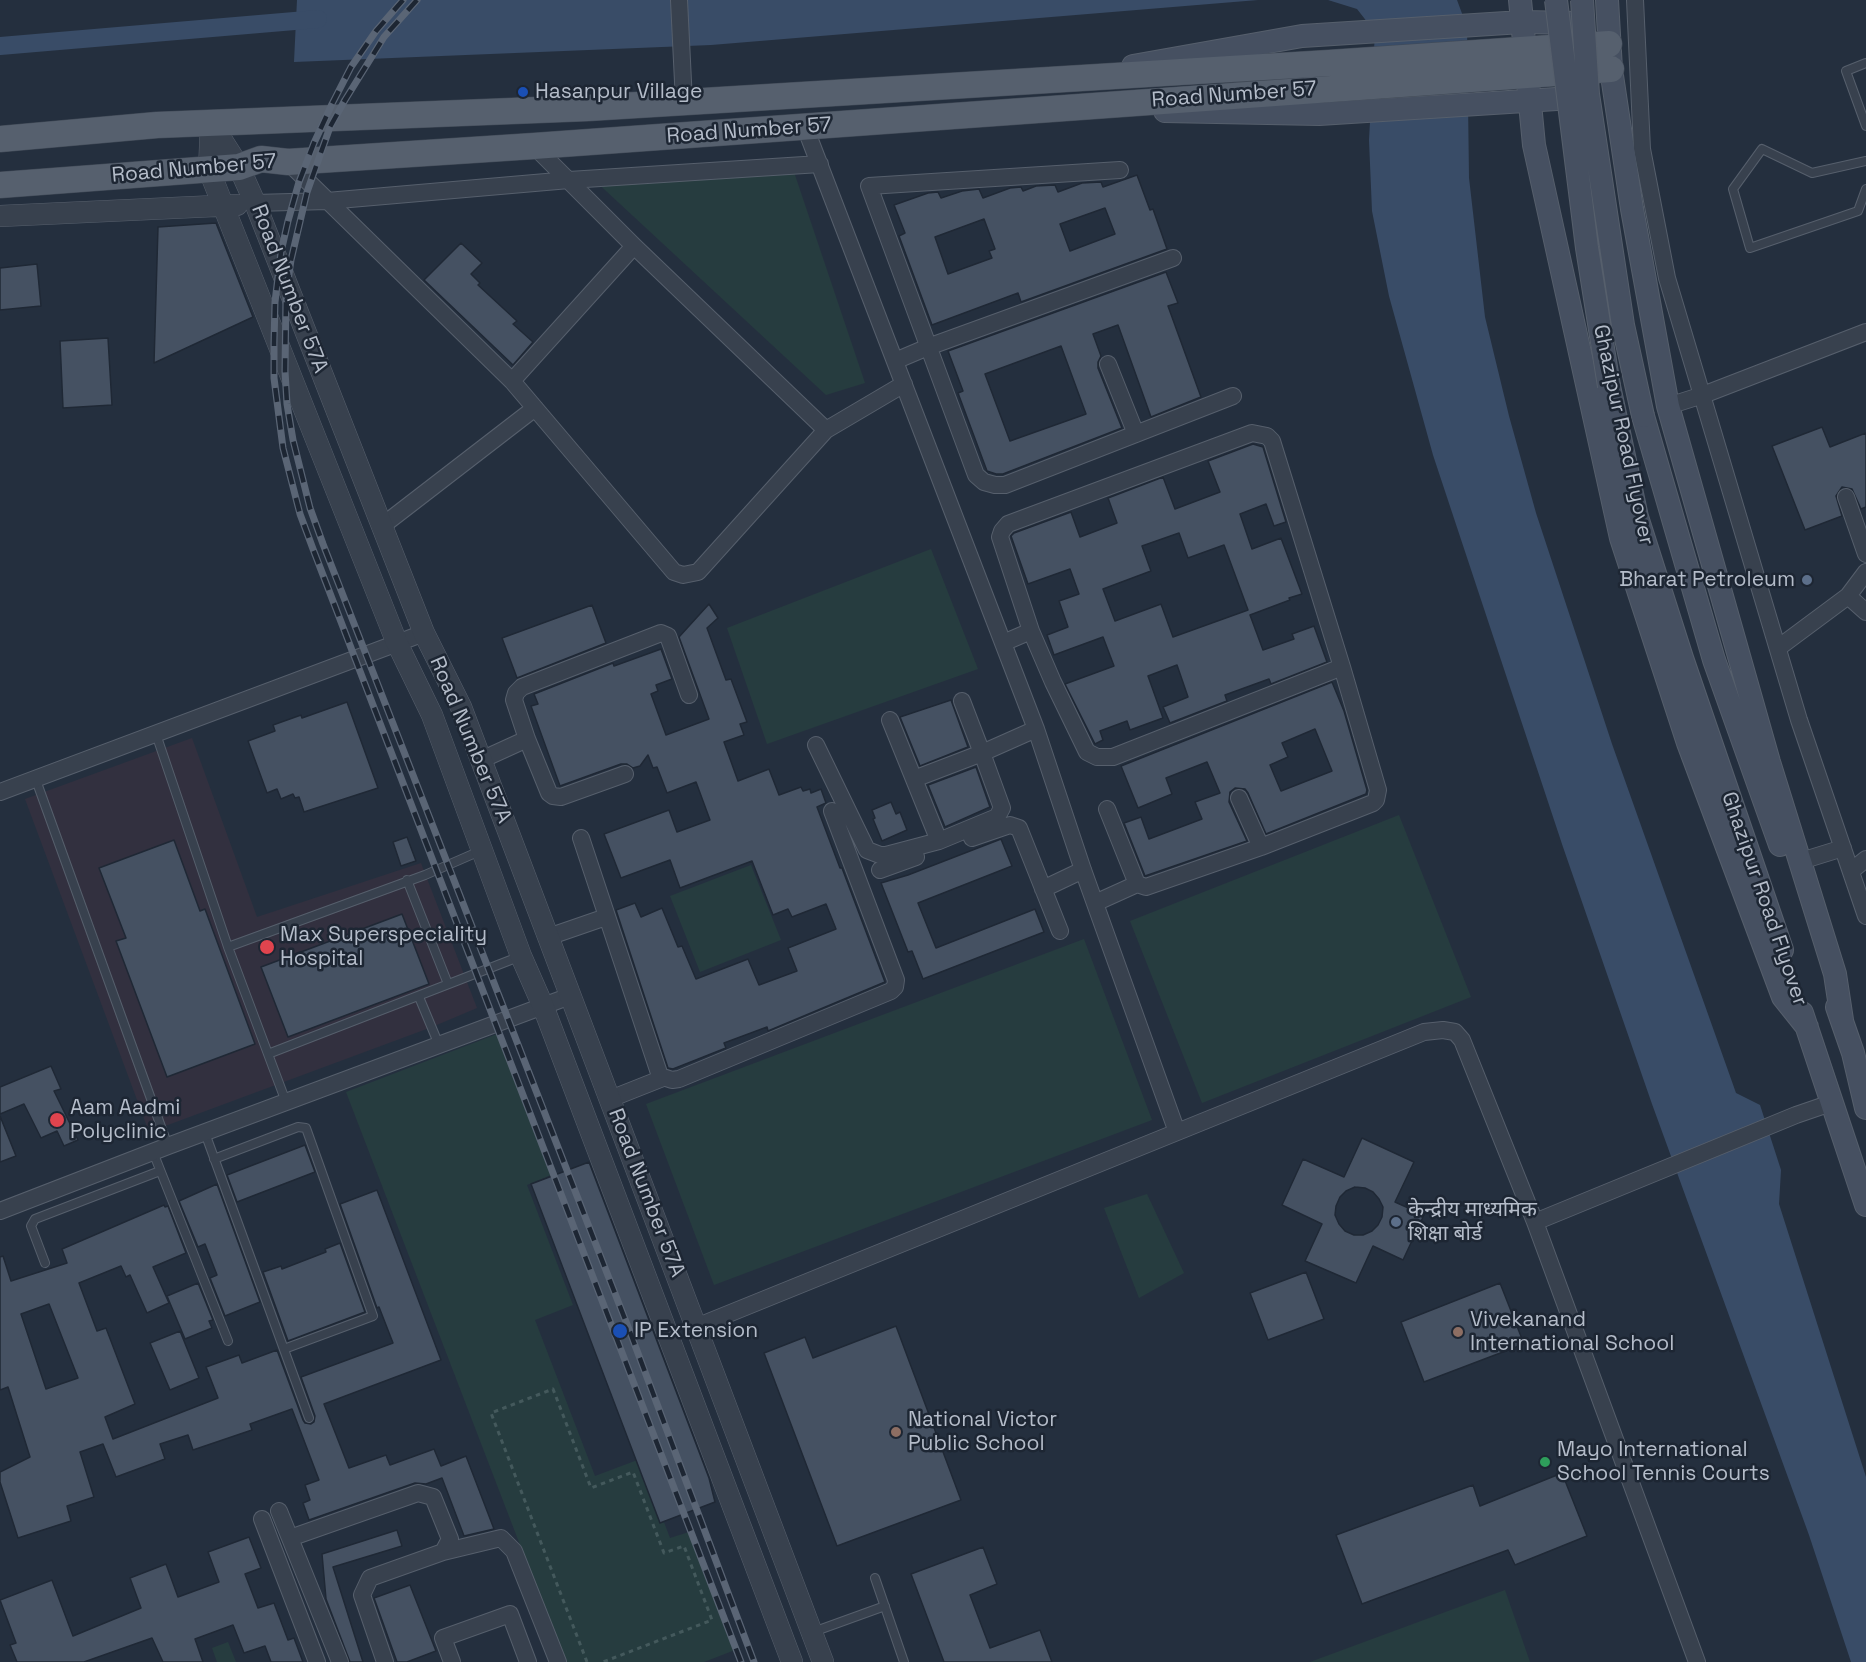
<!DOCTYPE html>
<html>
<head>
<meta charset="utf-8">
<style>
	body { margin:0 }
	canvas { display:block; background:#242f3e }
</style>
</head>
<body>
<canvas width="1866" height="1662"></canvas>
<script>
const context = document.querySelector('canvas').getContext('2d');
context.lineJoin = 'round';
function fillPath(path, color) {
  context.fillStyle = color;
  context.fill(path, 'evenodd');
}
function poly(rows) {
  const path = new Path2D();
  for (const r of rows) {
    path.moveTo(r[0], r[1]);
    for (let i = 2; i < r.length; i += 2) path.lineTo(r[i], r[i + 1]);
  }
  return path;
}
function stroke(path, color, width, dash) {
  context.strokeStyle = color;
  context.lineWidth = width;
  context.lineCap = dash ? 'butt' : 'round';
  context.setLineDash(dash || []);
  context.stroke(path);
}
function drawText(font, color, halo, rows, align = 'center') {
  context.font = font + ' "Space Grotesk","Noto Sans Devanagari",sans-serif';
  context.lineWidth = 5;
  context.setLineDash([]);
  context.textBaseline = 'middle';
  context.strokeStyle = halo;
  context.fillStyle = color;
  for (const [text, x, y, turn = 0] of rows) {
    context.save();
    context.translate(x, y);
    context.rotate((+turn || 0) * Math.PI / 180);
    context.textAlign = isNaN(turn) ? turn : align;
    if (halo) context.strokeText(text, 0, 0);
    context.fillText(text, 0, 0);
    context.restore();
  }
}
fillPath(poly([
	[192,738,257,917,421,863,477,1008,432,1027,149,1132,25,799]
]), '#32303f');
fillPath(poly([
	[794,172,865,383,826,395,591,177],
	[931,549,978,669,767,744,727,628],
	[1399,815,1471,997,1202,1103,1130,921],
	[751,865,781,940,700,972,670,896],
	[1084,939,1152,1120,714,1285,646,1104],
	[497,1034,551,1175,527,1185,573,1305,535,1320,595,1476,640,1459,670,1538,689,1532,735,1650,704,1662,565,1662,346,1092],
	[1147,1194,1184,1273,1139,1298,1104,1208],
	[1505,1590,1530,1662,1310,1662],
	[228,1642,236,1662,217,1662,212,1648]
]), '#263c3f');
fillPath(poly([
	[297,0,1258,0,711,45,294,62],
	[1328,0,1457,0,1467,27,1469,178,1485,317,1509,416,1536,513,1612,744,1736,1093,1760,1105,1781,1170,1779,1204,1866,1477,1866,1662,1851,1662,1809,1535,1652,1104,1563,847,1433,455,1389,296,1372,211,1369,140,1375,32,1357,9]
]), '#394c67');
stroke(poly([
	[0,46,318,19]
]), '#394c67', 18);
const building = poly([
	[1137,175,1150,210,1153,209,1167,249,1021,302,1018,293,932,325,899,236,905,233,894,205,928,193,938,192,941,198,962,191,979,189,983,198,1010,188,1021,187,1023,191,1036,186,1055,185,1058,192,1082,183,1101,182,1103,187,1137,175],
	[1105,208,1115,234,1070,251,1060,224,1105,208],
	[984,219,995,249,989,251,992,258,948,274,935,237,984,219],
	[216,223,253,317,154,363,158,227,216,223],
	[461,243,482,263,471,274,480,283,478,285,517,321,513,324,533,342,513,365,424,280,461,243],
	[37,264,41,306,0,310,0,268,37,264],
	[1166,272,1178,303,1168,306,1201,397,1151,417,1118,325,1093,334,1101,356,1098,362,1098,368,1122,428,1003,474,996,474,987,471,958,393,963,391,948,351,1166,272],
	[1061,346,1086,414,1010,441,985,374,1061,346],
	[108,338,112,405,63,408,60,341,108,338],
	[1822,427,1830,447,1866,433,1866,507,1861,509,1852,489,1842,487,1836,496,1842,516,1805,530,1772,446,1822,427],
	[1253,444,1263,447,1286,522,1274,526,1266,504,1240,514,1252,549,1281,538,1302,594,1289,598,1290,600,1250,615,1263,650,1294,639,1292,634,1314,626,1327,662,1271,684,1269,679,1225,695,1227,701,1170,723,1163,707,1188,697,1177,665,1148,676,1163,718,1130,730,1127,721,1100,731,1103,740,1095,744,1065,684,1114,666,1103,637,1054,655,1047,635,1068,627,1059,601,1079,594,1070,569,1028,584,1011,536,1014,533,1071,512,1080,537,1117,523,1108,498,1163,477,1175,509,1220,492,1208,461,1253,444],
	[1179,533,1188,558,1224,545,1248,610,1173,637,1161,604,1115,621,1103,589,1151,571,1142,546,1179,533],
	[709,604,718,618,707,628,726,680,731,679,747,722,740,724,744,735,724,742,738,781,769,769,779,795,801,787,803,791,810,789,811,793,821,789,826,803,817,807,840,868,842,868,885,982,768,1031,767,1027,724,1043,726,1048,673,1069,668,1068,616,910,635,903,641,917,662,908,678,947,682,946,696,979,748,959,759,985,797,971,788,948,836,929,826,904,792,917,788,909,773,915,752,861,680,888,670,860,621,878,604,834,669,810,677,832,710,820,696,782,667,793,657,767,653,768,648,755,640,766,633,768,627,764,621,764,560,786,531,706,538,704,534,694,613,663,614,666,661,649,672,679,656,685,658,691,651,694,666,735,709,719,679,637,709,604],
	[592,605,606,643,517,678,502,638,592,605],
	[1332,682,1344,711,1367,790,1366,794,1266,834,1248,793,1245,789,1235,788,1230,792,1229,802,1247,841,1145,876,1124,823,1141,817,1149,839,1202,819,1195,802,1220,793,1207,762,1166,778,1172,794,1138,808,1121,766,1332,682],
	[1315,729,1332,771,1281,791,1270,765,1288,757,1282,743,1315,729],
	[951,700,968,747,920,766,900,717,951,700],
	[347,702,378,788,304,812,299,797,295,798,293,794,281,799,277,789,267,793,248,741,275,731,273,725,301,715,302,718,347,702],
	[976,767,990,807,945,827,928,785,976,767],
	[891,802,896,814,900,812,907,830,882,841,873,819,875,818,872,810,891,802],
	[407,837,416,861,401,866,393,842,407,837],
	[1001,839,1012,866,918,903,936,948,1035,909,1044,932,923,979,912,951,908,952,881,883,908,875,1001,839],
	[174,840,200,911,205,909,255,1044,167,1077,116,941,126,938,99,868,174,840],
	[402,914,429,984,288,1037,261,967,402,914],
	[51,1066,61,1089,54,1091,78,1140,64,1146,57,1131,41,1138,24,1104,0,1114,0,1087,51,1066],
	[0,1116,16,1156,0,1162,0,1116],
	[1362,1138,1414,1162,1395,1202,1424,1215,1403,1260,1373,1246,1356,1283,1305,1261,1322,1224,1282,1205,1303,1159,1344,1177,1362,1138],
	[1355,1187,1365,1188,1373,1192,1379,1199,1383,1207,1382,1217,1378,1225,1372,1231,1363,1235,1354,1235,1345,1231,1339,1224,1335,1215,1336,1206,1340,1197,1346,1191,1355,1187],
	[305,1145,315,1172,237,1202,227,1175,305,1145],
	[589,1162,709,1478,715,1502,660,1523,531,1184,589,1162],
	[217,1184,260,1302,225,1316,210,1278,217,1275,205,1244,198,1247,179,1201,217,1184],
	[377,1190,441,1360,324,1404,349,1468,386,1455,390,1465,434,1449,441,1466,466,1456,494,1529,464,1536,442,1478,426,1484,415,1483,309,1520,303,1503,310,1500,305,1485,319,1480,292,1409,250,1424,252,1430,193,1450,188,1435,160,1444,165,1459,116,1477,103,1444,80,1452,94,1497,67,1506,71,1521,18,1538,0,1482,0,1472,30,1457,8,1387,0,1390,0,1257,3,1256,11,1281,67,1263,62,1249,164,1205,165,1207,168,1206,186,1253,153,1267,169,1303,147,1313,130,1275,126,1277,121,1266,79,1283,97,1331,106,1328,135,1404,105,1417,113,1439,218,1398,206,1367,239,1355,242,1363,277,1350,303,1420,305,1423,311,1424,314,1422,315,1416,301,1377,393,1343,379,1307,377,1308,340,1204,377,1190],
	[49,1304,78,1378,46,1389,21,1314,49,1304],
	[340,1243,365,1312,288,1341,263,1272,281,1266,282,1269,326,1252,325,1249,340,1243],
	[1306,1272,1324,1319,1268,1340,1250,1293,1306,1272],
	[198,1283,213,1320,209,1321,212,1328,185,1339,167,1296,198,1283],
	[1500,1283,1524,1344,1424,1382,1401,1322,1500,1283],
	[896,1326,961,1500,837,1546,764,1353,805,1337,813,1358,896,1326],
	[180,1331,199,1378,170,1390,150,1343,180,1331],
	[1562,1473,1587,1536,1515,1565,1508,1550,1362,1604,1336,1535,1473,1485,1480,1506,1562,1473],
	[397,1530,402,1546,333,1567,363,1662,350,1662,326,1599,322,1554,397,1530],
	[249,1537,261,1568,245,1574,258,1608,274,1603,288,1640,294,1638,303,1662,271,1662,265,1646,244,1653,233,1625,195,1639,203,1662,163,1662,152,1638,84,1662,17,1662,10,1645,16,1643,0,1600,52,1580,73,1636,141,1608,130,1578,166,1564,178,1597,219,1582,208,1552,249,1537],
	[983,1547,997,1584,970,1595,990,1648,1040,1630,1052,1662,944,1662,911,1574,983,1547],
	[410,1585,436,1651,407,1662,397,1662,374,1598,410,1585]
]);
fillPath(building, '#455162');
stroke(building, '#1f2835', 1.5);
const service = poly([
	[1866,63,1846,71,1866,126],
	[1866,161,1812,173,1762,149,1733,189,1750,248,1858,211,1866,189],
	[156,734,228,947,286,1102],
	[36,780,168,1146],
	[407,880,448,984],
	[228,947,425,875,480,851],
	[419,997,439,1045],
	[268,1054,521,956],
	[205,1133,309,1418],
	[153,1152,228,1341],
	[214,1159,298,1127,306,1128,373,1316,284,1349],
	[45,1263,31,1226,35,1219,160,1171],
	[875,1578,904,1662],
	[813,1632,885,1606]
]);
const minor = poly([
	[679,0,684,102],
	[1635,0,1642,149,1667,278,1799,720,1866,916],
	[805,127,1036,729,1083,870,1177,1132],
	[288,162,512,381,674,572,683,575,698,572,826,430,634,246,534,146],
	[1120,170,869,186,976,475,984,482,995,485,1005,485,1233,396],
	[255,203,327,201,569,180,820,164],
	[895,361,928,347,1173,258],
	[1108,364,1136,434],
	[512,381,634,246],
	[1668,406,1703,395,1866,332],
	[826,430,904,384],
	[1846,497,1866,554],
	[382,526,535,408],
	[1848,596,1866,572],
	[1003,643,1031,631],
	[1778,648,1848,596,1866,612],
	[890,720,939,841],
	[816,745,867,850,880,855,886,855,939,841,997,817,1002,808,982,753,1036,729],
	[481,760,527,739],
	[625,774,561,797,553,796,549,793,527,739,514,700,516,693,522,687,661,633,668,636,689,695],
	[914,779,982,753,962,701],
	[0,792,424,633],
	[1239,798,1261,847],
	[1107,809,1137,884,1146,887,1261,847,1373,803,1376,800,1378,790,1342,667,1272,441,1267,436,1252,433,1008,524,1002,531,1000,537,1031,631,1053,682,1087,752,1097,757,1113,757,1342,667],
	[581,838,660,1076,672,1080,679,1079,891,991,895,987,896,980,832,811],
	[972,838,1010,825,1019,828,1060,931],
	[1801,861,1843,848],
	[880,870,916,857],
	[1851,871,1866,859],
	[1043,889,1083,870],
	[1095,903,1137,884],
	[548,937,606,917],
	[610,1099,663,1078],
	[0,1211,168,1146,570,996],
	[1535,1222,1796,1115,1831,1103],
	[696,1327,1424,1032,1443,1030,1455,1032,1462,1040,1535,1222,1697,1662],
	[279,1511,340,1662],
	[262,1519,317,1662],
	[290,1538,418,1493,433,1497,450,1539,443,1552,370,1578,362,1595,385,1662],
	[443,1552,501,1538,514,1551,558,1662],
	[452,1662,443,1638,510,1614,528,1662]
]);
const tertiary = poly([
	[211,123,239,167,255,203,424,633,461,707,823,1662],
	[211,123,209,170,397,643,432,715,521,956,543,1006,792,1662],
	[0,216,237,205]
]);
const secondary = poly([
	[1520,0,1534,145,1621,538,1688,743,1783,997,1807,1027],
	[1607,0,1611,69,1632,209,1668,406,1769,762,1835,974,1842,1020],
	[1133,66,1302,36,1522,22,1577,23],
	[1165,111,1319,114,1588,97],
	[1609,386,1637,517,1682,658,1782,950],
	[1643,416,1714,660,1780,845],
	[1837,1007,1853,1053,1866,1108],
	[1802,1013,1866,1205]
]);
const primary = poly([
	[0,139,157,125,588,108,1329,63,1609,44],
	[0,185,239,167,261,159,288,162,534,146,1611,69]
]);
stroke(service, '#565f6c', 10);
stroke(minor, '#565f6c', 18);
stroke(tertiary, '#565f6c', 22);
stroke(secondary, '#565f6c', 24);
stroke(primary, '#414a57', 27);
stroke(poly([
	[587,1662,491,1413,553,1389,591,1488,633,1472,664,1553,684,1546,712,1620,603,1662]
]), '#44595c', 3, [4.5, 4.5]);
stroke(service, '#38414e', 8);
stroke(minor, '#38414e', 16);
stroke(tertiary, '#38414e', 21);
stroke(secondary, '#465061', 22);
stroke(primary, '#56606e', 26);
const rail = poly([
	[403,0,376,31,351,67,332,104,314,143,299,182,288,221,281,252,275,302,274,343,274,378,283,448,300,514,313,549,741,1662],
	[417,0,384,37,345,100,330,127,307,192,291,260,286,295,285,371,287,404,293,440,310,508,323,544,630,1332,754,1662]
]);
stroke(rail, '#5a6575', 7);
stroke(rail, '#1d2633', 4.5, [14]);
const secondaryBridge = poly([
	[1556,0,1587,248,1609,386],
	[1582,0,1588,94,1623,325,1643,416]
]);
stroke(secondaryBridge, '#565f6c', 24, []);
stroke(secondaryBridge, '#465061', 22);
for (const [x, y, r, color] of [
	[523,92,6,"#1a4fb4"],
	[1807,580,6,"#5c6f8a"],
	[267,947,8,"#e0444e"],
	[57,1120,8,"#e0444e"],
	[1396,1222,6,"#5c6f8a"],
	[620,1331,8,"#1a4fb4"],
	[1458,1332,6,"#8d6e63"],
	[896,1432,6,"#8d6e63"],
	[1545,1462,6,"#2e9e5b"]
]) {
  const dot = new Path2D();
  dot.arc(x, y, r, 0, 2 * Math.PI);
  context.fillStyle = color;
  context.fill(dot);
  stroke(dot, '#1d2633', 2);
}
drawText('21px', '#b4bcc9', '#1d2633', [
	["Hasanpur Village",535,92],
	["Bharat Petroleum",1795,580,"right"],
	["Max Superspeciality",280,935],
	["Hospital",280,959],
	["Aam Aadmi",70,1108],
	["Polyclinic",70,1132],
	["केन्द्रीय माध्यमिक",1408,1210],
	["शिक्षा बोर्ड",1408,1234],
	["Vivekanand",1470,1320],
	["International School",1470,1344],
	["IP Extension",634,1331],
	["National Victor",908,1420],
	["Public School",908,1444],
	["Mayo International",1557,1450],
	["School Tennis Courts",1557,1474]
], 'left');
drawText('21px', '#b4bcc9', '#1d2633', [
	["Road Number 57",1234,95,-4],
	["Road Number 57",749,131,-4],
	["Road Number 57",194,169,-5],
	["Road Number 57A",289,289,69],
	["Ghazipur Road Flyover",1623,435,78],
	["Road Number 57A",470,740,67],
	["Ghazipur Road Flyover",1764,899,71],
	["Road Number 57A",646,1193,69]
]);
</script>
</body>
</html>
